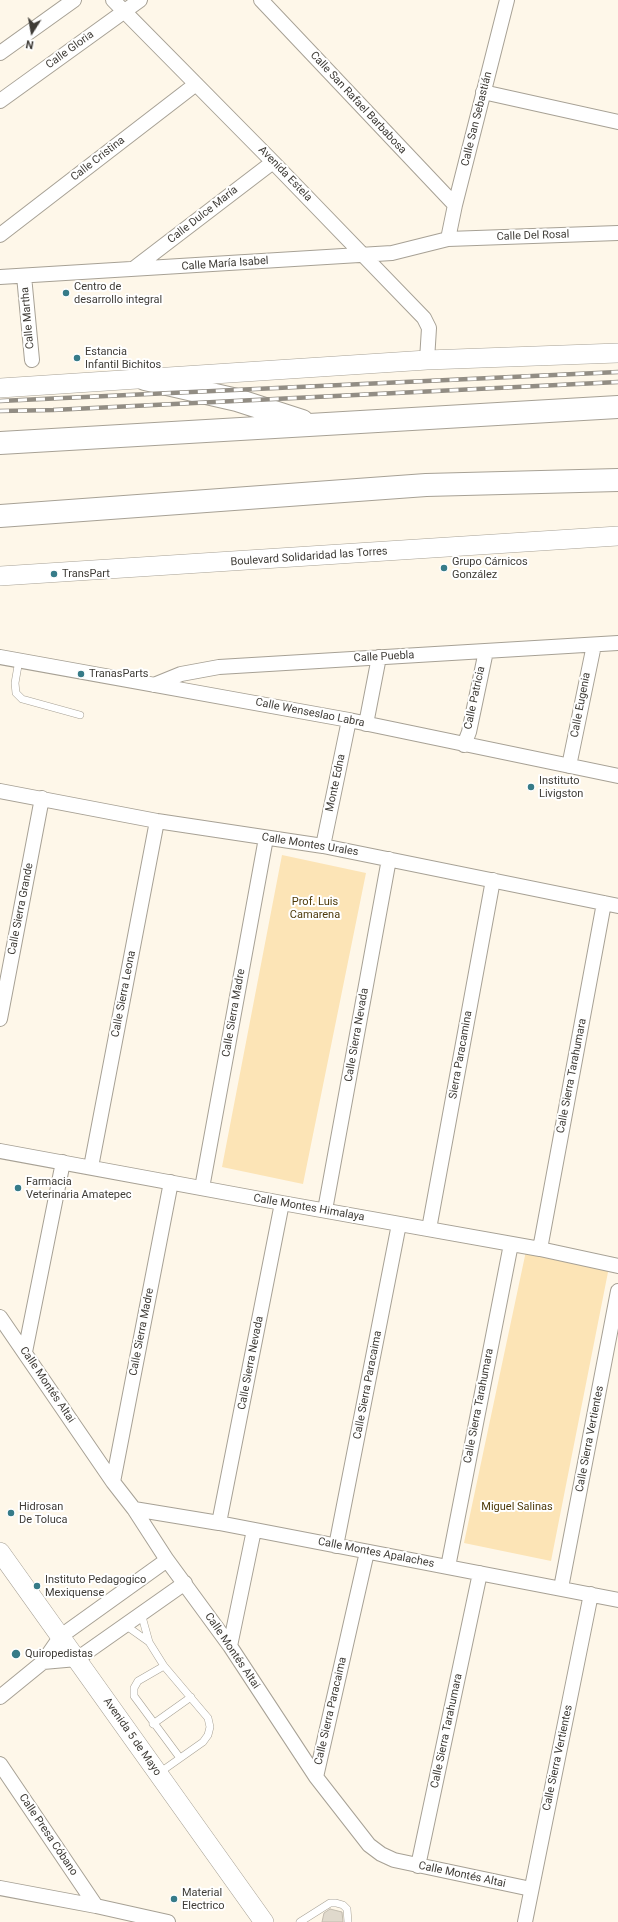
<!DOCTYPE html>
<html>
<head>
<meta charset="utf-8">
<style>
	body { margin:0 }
	#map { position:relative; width:618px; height:1922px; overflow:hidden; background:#fef7e9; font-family:Roboto,sans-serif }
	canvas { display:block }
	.north { position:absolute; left:12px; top:12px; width:40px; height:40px; -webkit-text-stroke:3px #fff; paint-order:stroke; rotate:191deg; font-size:11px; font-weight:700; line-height:16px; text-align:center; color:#3f3c37 }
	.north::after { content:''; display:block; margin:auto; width:14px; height:18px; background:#3f3c37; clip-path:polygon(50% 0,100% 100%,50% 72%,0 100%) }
</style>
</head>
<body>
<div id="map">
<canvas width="618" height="1922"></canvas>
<div class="north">N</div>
</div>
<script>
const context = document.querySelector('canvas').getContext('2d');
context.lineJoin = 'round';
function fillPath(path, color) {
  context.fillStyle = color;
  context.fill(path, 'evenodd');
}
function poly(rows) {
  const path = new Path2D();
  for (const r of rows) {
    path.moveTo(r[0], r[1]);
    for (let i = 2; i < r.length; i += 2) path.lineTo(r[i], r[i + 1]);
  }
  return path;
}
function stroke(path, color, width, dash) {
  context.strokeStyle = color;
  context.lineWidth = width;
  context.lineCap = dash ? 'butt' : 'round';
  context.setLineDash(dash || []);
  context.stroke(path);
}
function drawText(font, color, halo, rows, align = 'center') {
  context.font = font + ' Roboto,sans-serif';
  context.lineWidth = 4;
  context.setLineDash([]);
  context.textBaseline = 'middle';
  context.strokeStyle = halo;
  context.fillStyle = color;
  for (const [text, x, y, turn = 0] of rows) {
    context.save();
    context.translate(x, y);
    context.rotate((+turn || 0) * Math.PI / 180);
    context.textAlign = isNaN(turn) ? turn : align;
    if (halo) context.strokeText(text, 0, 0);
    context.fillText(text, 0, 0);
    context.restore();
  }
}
fillPath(poly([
	[282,855,366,873,303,1184,222,1167],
	[526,1251,609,1267,551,1561,464,1543]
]), '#fce4b6');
const building = poly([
	[330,1909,342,1912,343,1922,322,1922,324,1913,330,1909]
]);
fillPath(building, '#e0d9cc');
stroke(building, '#c2bbae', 1);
const service = poly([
	[19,660,15,683,16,693,22,699,80,715],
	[141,1613,149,1642,164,1666,208,1718,210,1727,208,1735,203,1742,159,1773],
	[125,1625,149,1642],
	[164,1666,138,1681,134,1688,134,1696,180,1758],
	[153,1724,191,1697],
	[300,1922,330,1903,336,1903,343,1905,347,1909,348,1922]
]);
const minor = poly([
	[113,0,273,162,424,318,429,328,427,360],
	[261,0,455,205],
	[0,53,74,0],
	[483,92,618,122],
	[0,101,140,0],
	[0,235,196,84],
	[448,239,455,205,507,0],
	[133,269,273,162],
	[24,276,32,360],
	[0,277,392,253,448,239,618,233],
	[0,657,349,720,618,776],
	[154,685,181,674,219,667,618,643],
	[366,724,379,657],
	[464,745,469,732,486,651],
	[569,766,594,645],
	[0,791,157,821,323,846,618,906],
	[323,846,349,720],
	[0,1019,42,798],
	[0,1151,282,1203,540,1249,618,1266],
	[91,1167,157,821],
	[202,1188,266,838],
	[325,1210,389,859],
	[429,1229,493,880],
	[540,1249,604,903],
	[0,1317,113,1482,134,1509,167,1560,230,1646,316,1777,369,1845,381,1854,394,1860,531,1889],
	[25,1352,63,1162],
	[113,1482,171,1182],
	[134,1509,219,1523,618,1600],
	[219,1523,282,1203],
	[336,1546,399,1224],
	[448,1567,511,1244],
	[561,1588,618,1291],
	[230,1646,254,1530],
	[43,1662,77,1659,185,1583],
	[0,1697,43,1662,61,1636,167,1560],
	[0,1764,96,1906],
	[316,1777,367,1552],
	[418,1866,480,1573],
	[0,1888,96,1906,168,1922],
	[525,1922,591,1594]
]);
const secondary = poly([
	[0,388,427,360,618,353],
	[0,576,618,536],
	[0,1552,264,1922]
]);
const trunk = poly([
	[145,379,237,400,302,421],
	[0,443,618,407],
	[0,516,426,485,618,480]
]);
stroke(service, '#a7a195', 8);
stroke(minor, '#a7a195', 16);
stroke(secondary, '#a7a195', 20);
stroke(trunk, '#a7a195', 24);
stroke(service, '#fff', 7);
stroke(minor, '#fff', 14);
stroke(secondary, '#fff', 19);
stroke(trunk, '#fff', 22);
const rail = poly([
	[0,401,618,372],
	[0,411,53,410,618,382]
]);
stroke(rail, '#928d84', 4.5);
stroke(rail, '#fff', 3, [9]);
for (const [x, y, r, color] of [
	[66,293,4,"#367b88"],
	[77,358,4,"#367b88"],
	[444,568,4,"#367b88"],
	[54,574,4,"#367b88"],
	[81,674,4,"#367b88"],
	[531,787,4,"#367b88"],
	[18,1188,4,"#367b88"],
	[11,1513,4,"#367b88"],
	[37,1586,4,"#367b88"],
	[16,1654,5,"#367b88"],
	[174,1899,4,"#367b88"]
]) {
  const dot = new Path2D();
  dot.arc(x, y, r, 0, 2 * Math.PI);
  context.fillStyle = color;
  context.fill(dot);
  stroke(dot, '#fff', 1.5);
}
drawText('11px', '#3f3c37', '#fff', [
	["Calle Gloria",70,50,-36],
	["Calle San Rafael Barbabosa",358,103,47],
	["Calle San Sebastián",477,119,-76],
	["Calle Cristina",98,159,-38],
	["Avenida Estela",285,174,46],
	["Calle Dulce María",203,215,-38],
	["Calle Del Rosal",533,236,-2],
	["Calle María Isabel",225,264,-4],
	["Calle Martha",28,318,-95],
	["Boulevard Solidaridad las Torres",309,557,-4],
	["Calle Puebla",384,657,-3],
	["Calle Patricia",475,698,-78],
	["Calle Eugenia",581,705,-79],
	["Calle Wenseslao Labra",310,713,11],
	["Monte Edna",336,783,-78],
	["Calle Montes Urales",310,845,9],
	["Calle Sierra Grande",21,909,-79],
	["Calle Sierra Leona",124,994,-79],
	["Calle Sierra Madre",234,1013,-80],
	["Calle Sierra Nevada",357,1035,-80],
	["Sierra Paracamina",461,1055,-80],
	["Calle Sierra Tarahumara",572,1076,-79],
	["Calle Montes Himalaya",309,1208,10],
	["Calle Sierra Madre",142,1332,-79],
	["Calle Sierra Nevada",251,1363,-79],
	["Calle Montés Altai",47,1385,56],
	["Calle Sierra Paracaima",368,1385,-79],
	["Calle Sierra Tarahumara",479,1406,-79],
	["Calle Sierra Vertientes",590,1439,-79],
	["Calle Montes Apalaches",376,1553,11],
	["Calle Montés Altai",232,1651,56],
	["Calle Sierra Paracaima",331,1711,-77],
	["Calle Sierra Tarahumara",447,1731,-78],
	["Avenida 5 de Mayo",132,1737,55],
	["Calle Sierra Vertientes",558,1758,-78],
	["Calle Presa Cóbano",48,1835,56],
	["Calle Montés Altai",462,1875,12]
]);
drawText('11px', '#3f3c37', '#fff', [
	["Centro de",74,287],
	["desarrollo integral",74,300],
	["Estancia",85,352],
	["Infantil Bichitos",85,365],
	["Grupo Cárnicos",452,562],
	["González",452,575],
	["TransPart",62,574],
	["TranasParts",89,674],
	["Instituto",539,781],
	["Livigston",539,794],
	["Farmacia",26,1182],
	["Veterinaria Amatepec",26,1195],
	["Hidrosan",19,1507],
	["De Toluca",19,1520],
	["Instituto Pedagogico",45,1580],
	["Mexiquense",45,1593],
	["Quiropedistas",25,1654],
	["Material",182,1893],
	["Electrico",182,1906]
], 'left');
drawText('11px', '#4d3908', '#fff', [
	["Prof. Luis",315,902],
	["Camarena",315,915],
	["Miguel Salinas",517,1507]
]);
</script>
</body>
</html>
